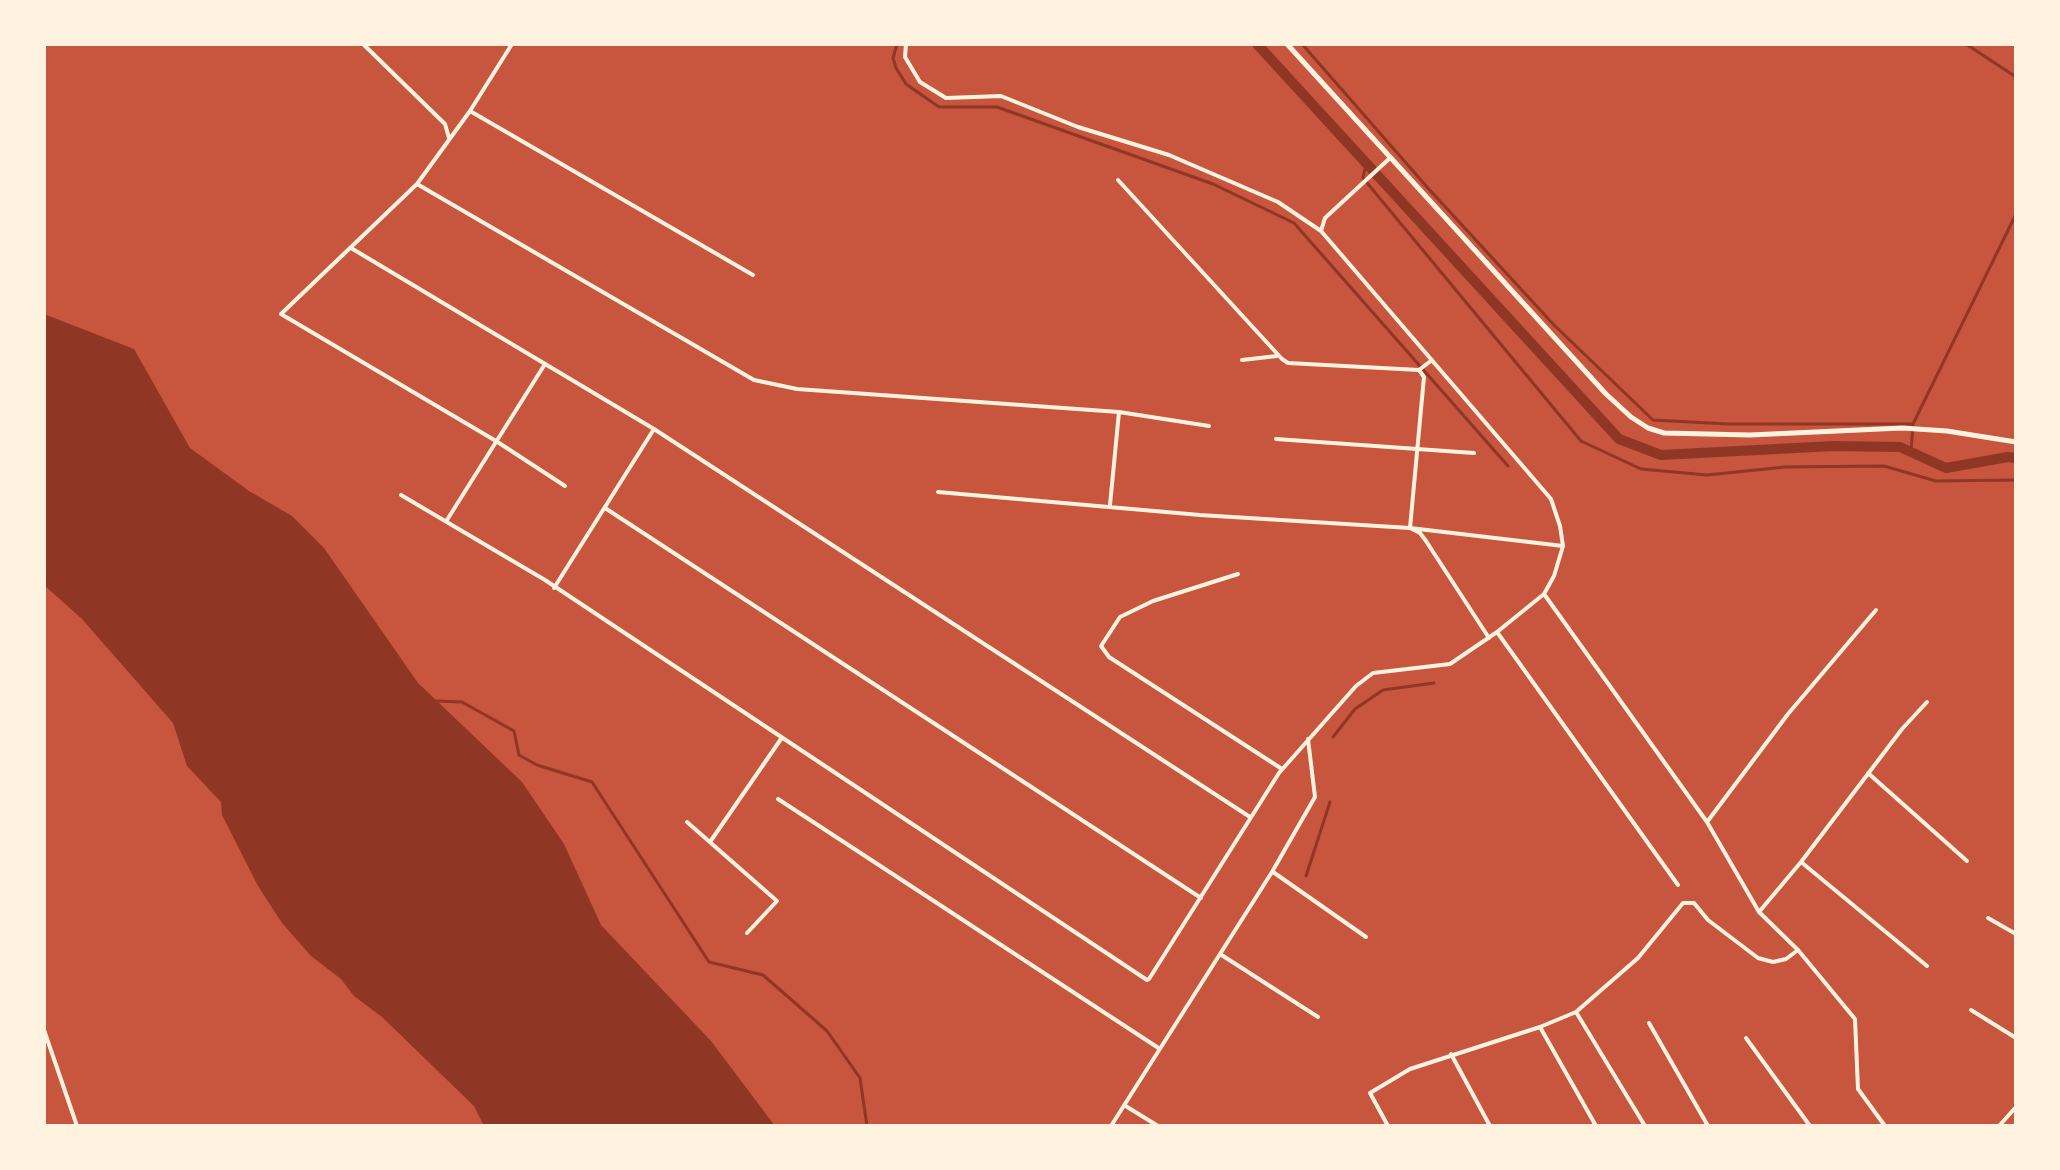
<!DOCTYPE html>
<html>
<head>
<meta charset="utf-8">
<style>
	body { margin:0 }
	#map { position:relative; width:2060px; height:1170px; overflow:hidden; background:#c8553d; font-family:Arial,sans-serif }
	canvas { display:block }
	.frame { position:absolute; inset:0; border:46px solid #fff3e0; pointer-events:none }
</style>
</head>
<body>
<div id="map">
<canvas width="2060" height="1170"></canvas>
<div class="frame"></div>
</div>
<script>
const context = document.querySelector('canvas').getContext('2d');
context.lineJoin = 'round';
function fillPath(path, color) {
  context.fillStyle = color;
  context.fill(path, 'evenodd');
}
function poly(rows) {
  const path = new Path2D();
  for (const r of rows) {
    path.moveTo(r[0], r[1]);
    for (let i = 2; i < r.length; i += 2) path.lineTo(r[i], r[i + 1]);
  }
  return path;
}
function stroke(path, color, width, dash) {
  context.strokeStyle = color;
  context.lineWidth = width;
  context.lineCap = dash ? 'butt' : 'round';
  context.setLineDash(dash || []);
  context.stroke(path);
}
fillPath(poly([
	[44,314,134,349,190,448,249,491,292,516,324,548,418,683,522,782,564,844,601,925,711,1041,775,1126,484,1126,474,1106,382,1017,354,996,341,979,311,956,282,923,258,886,222,815,221,802,187,766,173,723,82,619,44,585]
]), '#8f3625');
stroke(poly([
	[897,44,893,58,896,68,906,84,939,107,997,107,1213,184,1294,223,1508,466],
	[1302,44,1427,187,1554,325,1653,420,1728,424,1913,424],
	[1966,44,2016,77],
	[1366,164,1363,178,1581,441,1641,469,1707,475,1785,467,1884,466,1936,481,2016,480],
	[1911,452,1913,424,2016,214],
	[436,701,462,702,514,731,519,755,537,765,592,782,709,962,763,975,827,1031,860,1078,867,1126],
	[1333,737,1355,709,1383,690,1434,683],
	[1306,876,1330,802]
]), '#8f3625', 3);
stroke(poly([
	[1257,44,1619,439,1661,455,1834,446,1900,447,1946,468,2008,457,2016,458]
]), '#8f3625', 10);
stroke(poly([
	[363,44,445,124,449,138],
	[512,44,470,111,417,184,281,314,496,441,565,486],
	[470,111,753,275],
	[1118,180,1282,359,1288,363,1419,370,1424,377,1410,528,1420,533,1426,541,1489,638],
	[417,184,754,380,797,389,1119,412,1209,426],
	[1321,231,1325,218,1390,158],
	[351,248,654,429,1250,817],
	[1242,360,1277,356],
	[1419,370,1432,360],
	[1276,439,1474,453],
	[938,492,1200,515,1410,528,1563,546],
	[401,495,545,580,1147,980,1149,979,1279,773,1356,686,1373,673,1450,664,1497,632,1544,594,1554,576,1563,546,1560,526,1551,499,1321,231,1278,202,1169,155,1078,127,1001,96,946,98,920,82,905,57,906,44],
	[1110,505,1119,412],
	[605,508,1201,898],
	[447,520,545,364],
	[1238,574,1153,601,1120,617,1101,646,1109,657,1282,769],
	[554,588,654,429],
	[1544,594,1707,822,1759,912,1798,950,1855,1019,1858,1089,1885,1126],
	[1497,632,1678,885],
	[1868,773,1967,861],
	[778,799,1160,1049],
	[687,822,777,901,747,933],
	[1707,822,1788,714,1876,610],
	[710,842,781,739],
	[1801,862,1927,966],
	[1273,872,1366,937],
	[1759,912,1801,862,1902,729,1927,702],
	[1988,918,2016,934],
	[1220,954,1318,1017],
	[1971,1010,2016,1038],
	[1576,1012,1645,1126],
	[1649,1023,1708,1126],
	[1540,1027,1596,1126],
	[44,1030,77,1126],
	[1746,1038,1810,1126],
	[1451,1054,1490,1126],
	[1124,1105,1158,1126],
	[1111,1126,1272,872,1315,797,1308,739],
	[1388,1126,1370,1093,1410,1069,1540,1027,1576,1012,1638,958,1683,903,1694,903,1708,920,1758,958,1773,962,1786,959,1798,950],
	[1999,1126,2016,1107]
]), '#fff3e0', 4);
stroke(poly([
	[1287,44,1606,394,1631,417,1648,428,1664,433,1750,435,1902,428,1947,431,2016,442]
]), '#fff3e0', 5);
</script>
</body>
</html>
